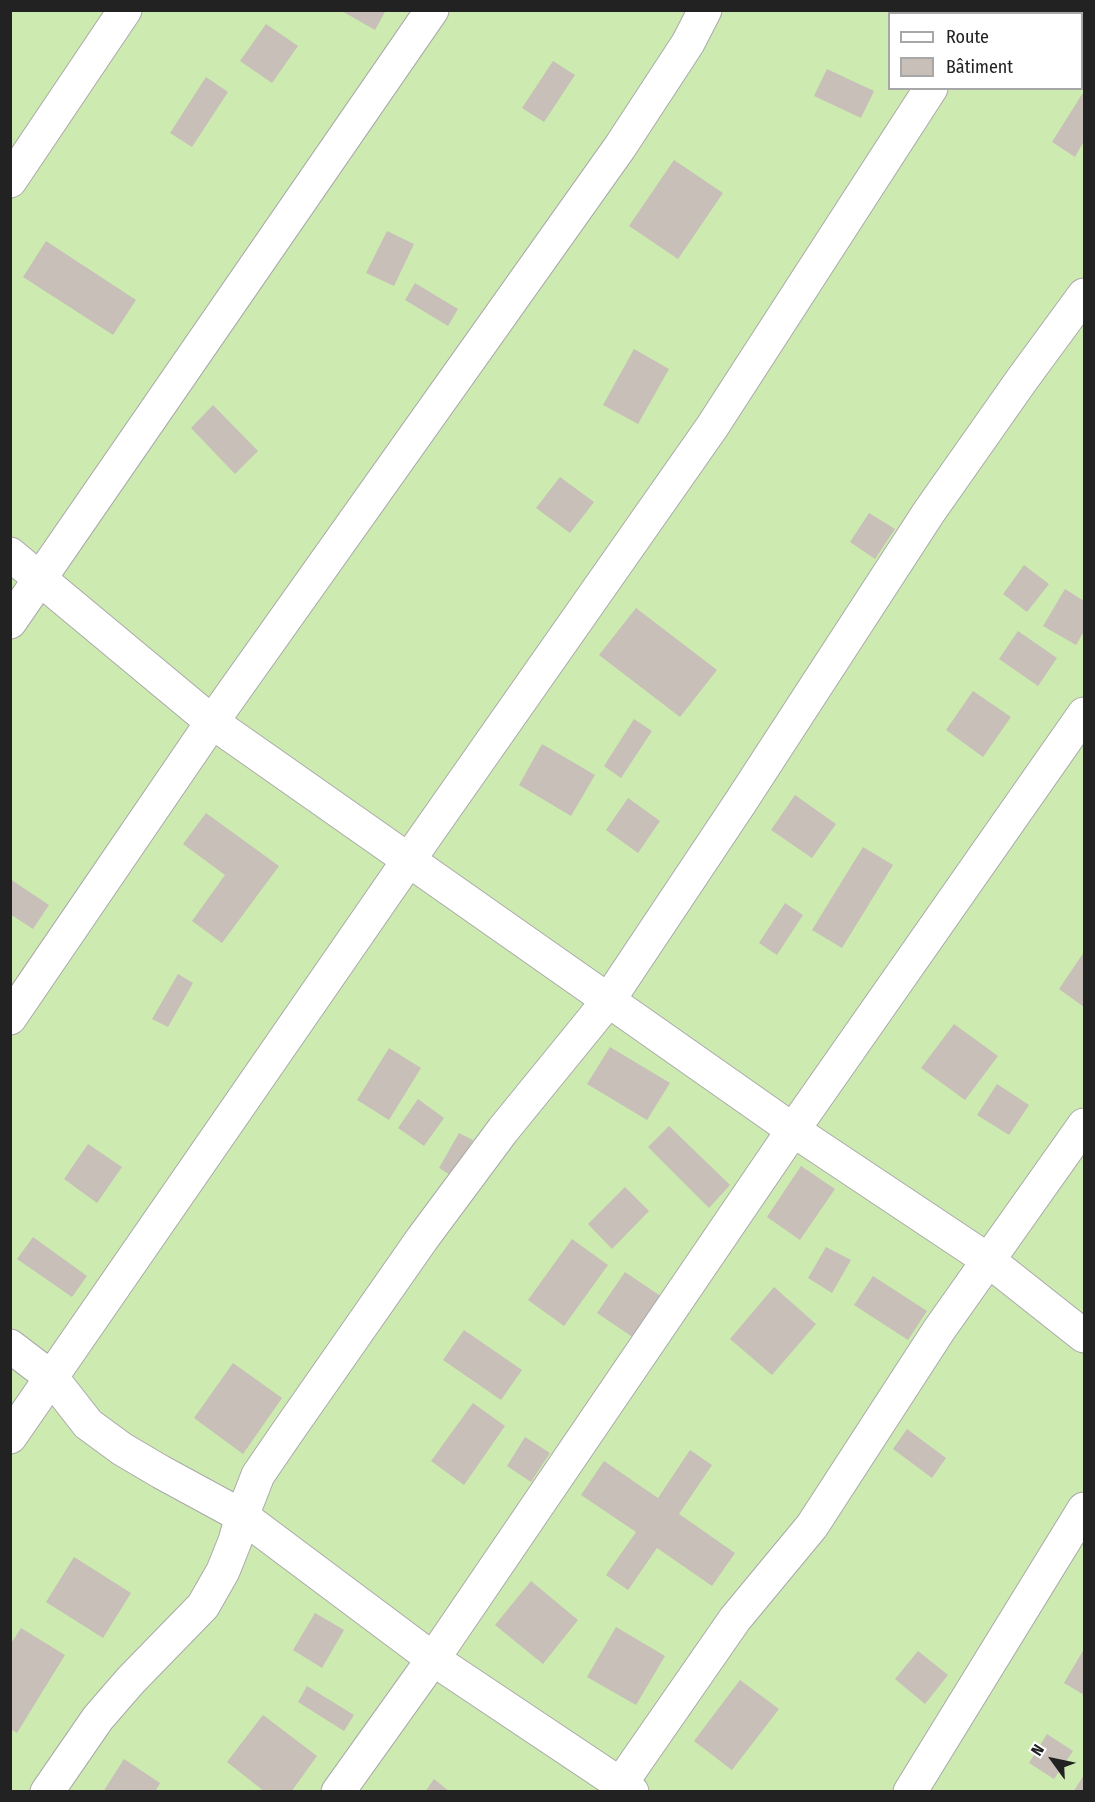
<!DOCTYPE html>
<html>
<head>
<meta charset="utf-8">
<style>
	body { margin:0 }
	#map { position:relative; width:1095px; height:1802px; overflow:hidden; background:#f2efe9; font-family:"Fira Sans Condensed",sans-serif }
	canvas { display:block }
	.frame { position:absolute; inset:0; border:12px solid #222; pointer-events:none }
	.legend { position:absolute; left:888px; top:12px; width:195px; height:78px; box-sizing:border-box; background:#fff; border:2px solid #a7a7a7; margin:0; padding:8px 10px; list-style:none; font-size:18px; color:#222 }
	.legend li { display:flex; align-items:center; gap:12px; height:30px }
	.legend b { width:30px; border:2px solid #a7a7a7 }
	.north { position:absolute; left:1023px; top:1730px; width:60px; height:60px; -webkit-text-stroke:4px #fff; paint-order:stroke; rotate:303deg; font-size:16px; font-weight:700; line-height:24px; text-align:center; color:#222 }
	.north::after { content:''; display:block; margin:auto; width:21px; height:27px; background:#222; clip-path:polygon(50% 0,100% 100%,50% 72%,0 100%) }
</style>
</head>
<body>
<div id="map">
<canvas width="1095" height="1802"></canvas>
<div class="frame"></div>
<ul class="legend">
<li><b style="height:8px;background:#fff"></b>Route</li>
<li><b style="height:16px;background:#c7bfb8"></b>Bâtiment</li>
</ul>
<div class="north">N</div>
</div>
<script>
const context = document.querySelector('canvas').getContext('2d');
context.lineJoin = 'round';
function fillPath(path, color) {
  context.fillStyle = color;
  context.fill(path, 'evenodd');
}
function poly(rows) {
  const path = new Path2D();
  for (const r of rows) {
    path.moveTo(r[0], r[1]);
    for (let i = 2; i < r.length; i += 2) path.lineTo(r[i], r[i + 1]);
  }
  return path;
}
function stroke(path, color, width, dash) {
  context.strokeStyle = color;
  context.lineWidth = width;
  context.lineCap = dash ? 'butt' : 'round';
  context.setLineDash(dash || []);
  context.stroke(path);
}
fillPath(poly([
	[11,11,1084,11,1084,1791,11,1791],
	[890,14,1082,14,1082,88,890,88]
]), '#cdebb0');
fillPath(poly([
	[340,10,386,10,375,30],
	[266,24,298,46,272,83,240,61],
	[553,61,575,75,544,122,522,108],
	[827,69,874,91,861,118,814,96],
	[206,77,228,92,192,147,170,133],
	[1084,91,1084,141,1075,157,1052,142],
	[674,160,723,193,678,259,629,226],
	[387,231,414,244,394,286,366,273],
	[46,241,136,300,113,335,23,277],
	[415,283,458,309,448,326,405,300],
	[634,349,669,369,638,424,603,405],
	[213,405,258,451,235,474,191,428],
	[560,477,594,502,570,533,536,508],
	[869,513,895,529,875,559,850,542],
	[1024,565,1049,584,1027,612,1003,594],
	[1065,589,1084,601,1084,631,1076,645,1043,626],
	[636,608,717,670,680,717,599,655],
	[1018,631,1057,658,1038,686,999,659],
	[973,691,1011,717,983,757,946,730],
	[634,719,652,731,621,778,604,766],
	[542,744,595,775,571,816,519,785],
	[795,795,836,824,812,858,771,830],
	[628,798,660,821,638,853,606,830],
	[206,813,279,866,222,943,192,921,225,875,183,844],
	[863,847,893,865,842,948,812,930],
	[10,879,49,905,33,929,10,914],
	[785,903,803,915,777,955,759,943],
	[1084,952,1084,1007,1059,989],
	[178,974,193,983,168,1027,152,1019],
	[954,1024,998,1056,965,1100,921,1068],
	[610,1047,670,1083,647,1120,587,1084],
	[389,1048,421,1068,389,1120,357,1100],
	[997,1084,1029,1105,1009,1135,977,1115],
	[418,1099,444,1118,424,1146,398,1128],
	[669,1126,730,1185,709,1208,648,1147],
	[459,1133,473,1140,452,1176,439,1168],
	[88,1144,122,1167,97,1203,64,1179],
	[801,1166,835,1189,800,1240,767,1217],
	[625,1187,649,1211,612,1249,588,1224],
	[33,1237,87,1276,72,1297,17,1259],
	[572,1239,608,1265,564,1326,528,1300],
	[826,1247,851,1260,832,1293,808,1278],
	[625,1272,662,1297,634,1338,597,1313],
	[873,1276,927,1311,908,1340,854,1305],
	[774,1287,816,1324,772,1375,730,1339],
	[464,1330,522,1370,501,1400,443,1360],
	[233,1363,282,1398,243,1454,194,1418],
	[473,1403,505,1426,464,1485,431,1461],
	[907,1429,946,1458,932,1478,893,1449],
	[525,1437,550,1453,531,1482,507,1466],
	[690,1450,712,1465,679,1514,735,1553,712,1586,657,1548,628,1590,606,1575,636,1532,581,1495,604,1461,658,1498],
	[74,1557,131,1593,103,1638,46,1602],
	[531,1581,578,1620,543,1664,495,1625],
	[315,1613,344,1630,322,1668,293,1650],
	[616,1627,665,1656,636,1705,587,1677],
	[21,1628,65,1655,17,1733,10,1729,10,1645],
	[1084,1649,1084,1695,1064,1683],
	[918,1651,948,1675,925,1704,895,1679],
	[740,1680,779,1709,732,1770,694,1741],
	[307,1686,354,1715,344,1731,298,1702],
	[263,1715,317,1756,291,1792,265,1792,227,1762],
	[1047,1734,1073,1751,1054,1779,1029,1763],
	[124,1759,160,1783,155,1792,103,1792],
	[1084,1775,1084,1792,1073,1792],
	[434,1779,450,1792,425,1792]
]), '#c7bfb8');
const street = poly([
	[979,14,981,10],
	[10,181,125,10],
	[10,554,212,722,793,1130,988,1260,1084,1336],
	[10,622,432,10],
	[10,1018,212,722,620,147,688,43,705,10],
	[10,1346,52,1378,88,1424,122,1449,161,1472,242,1516,433,1659,632,1792],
	[10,1437,408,861,712,427,931,88],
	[47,1792,98,1718,131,1680,203,1606,223,1571,235,1541,242,1516,258,1475,286,1434,422,1239,503,1130,608,1001,740,803,929,512,1021,381,1084,295],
	[338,1792,433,1659,793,1130,1084,714],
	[615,1792,735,1619,812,1526,939,1330,1084,1125],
	[910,1792,1084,1509]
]);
stroke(street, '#a9a9a9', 35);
stroke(street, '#fff', 33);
</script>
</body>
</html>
